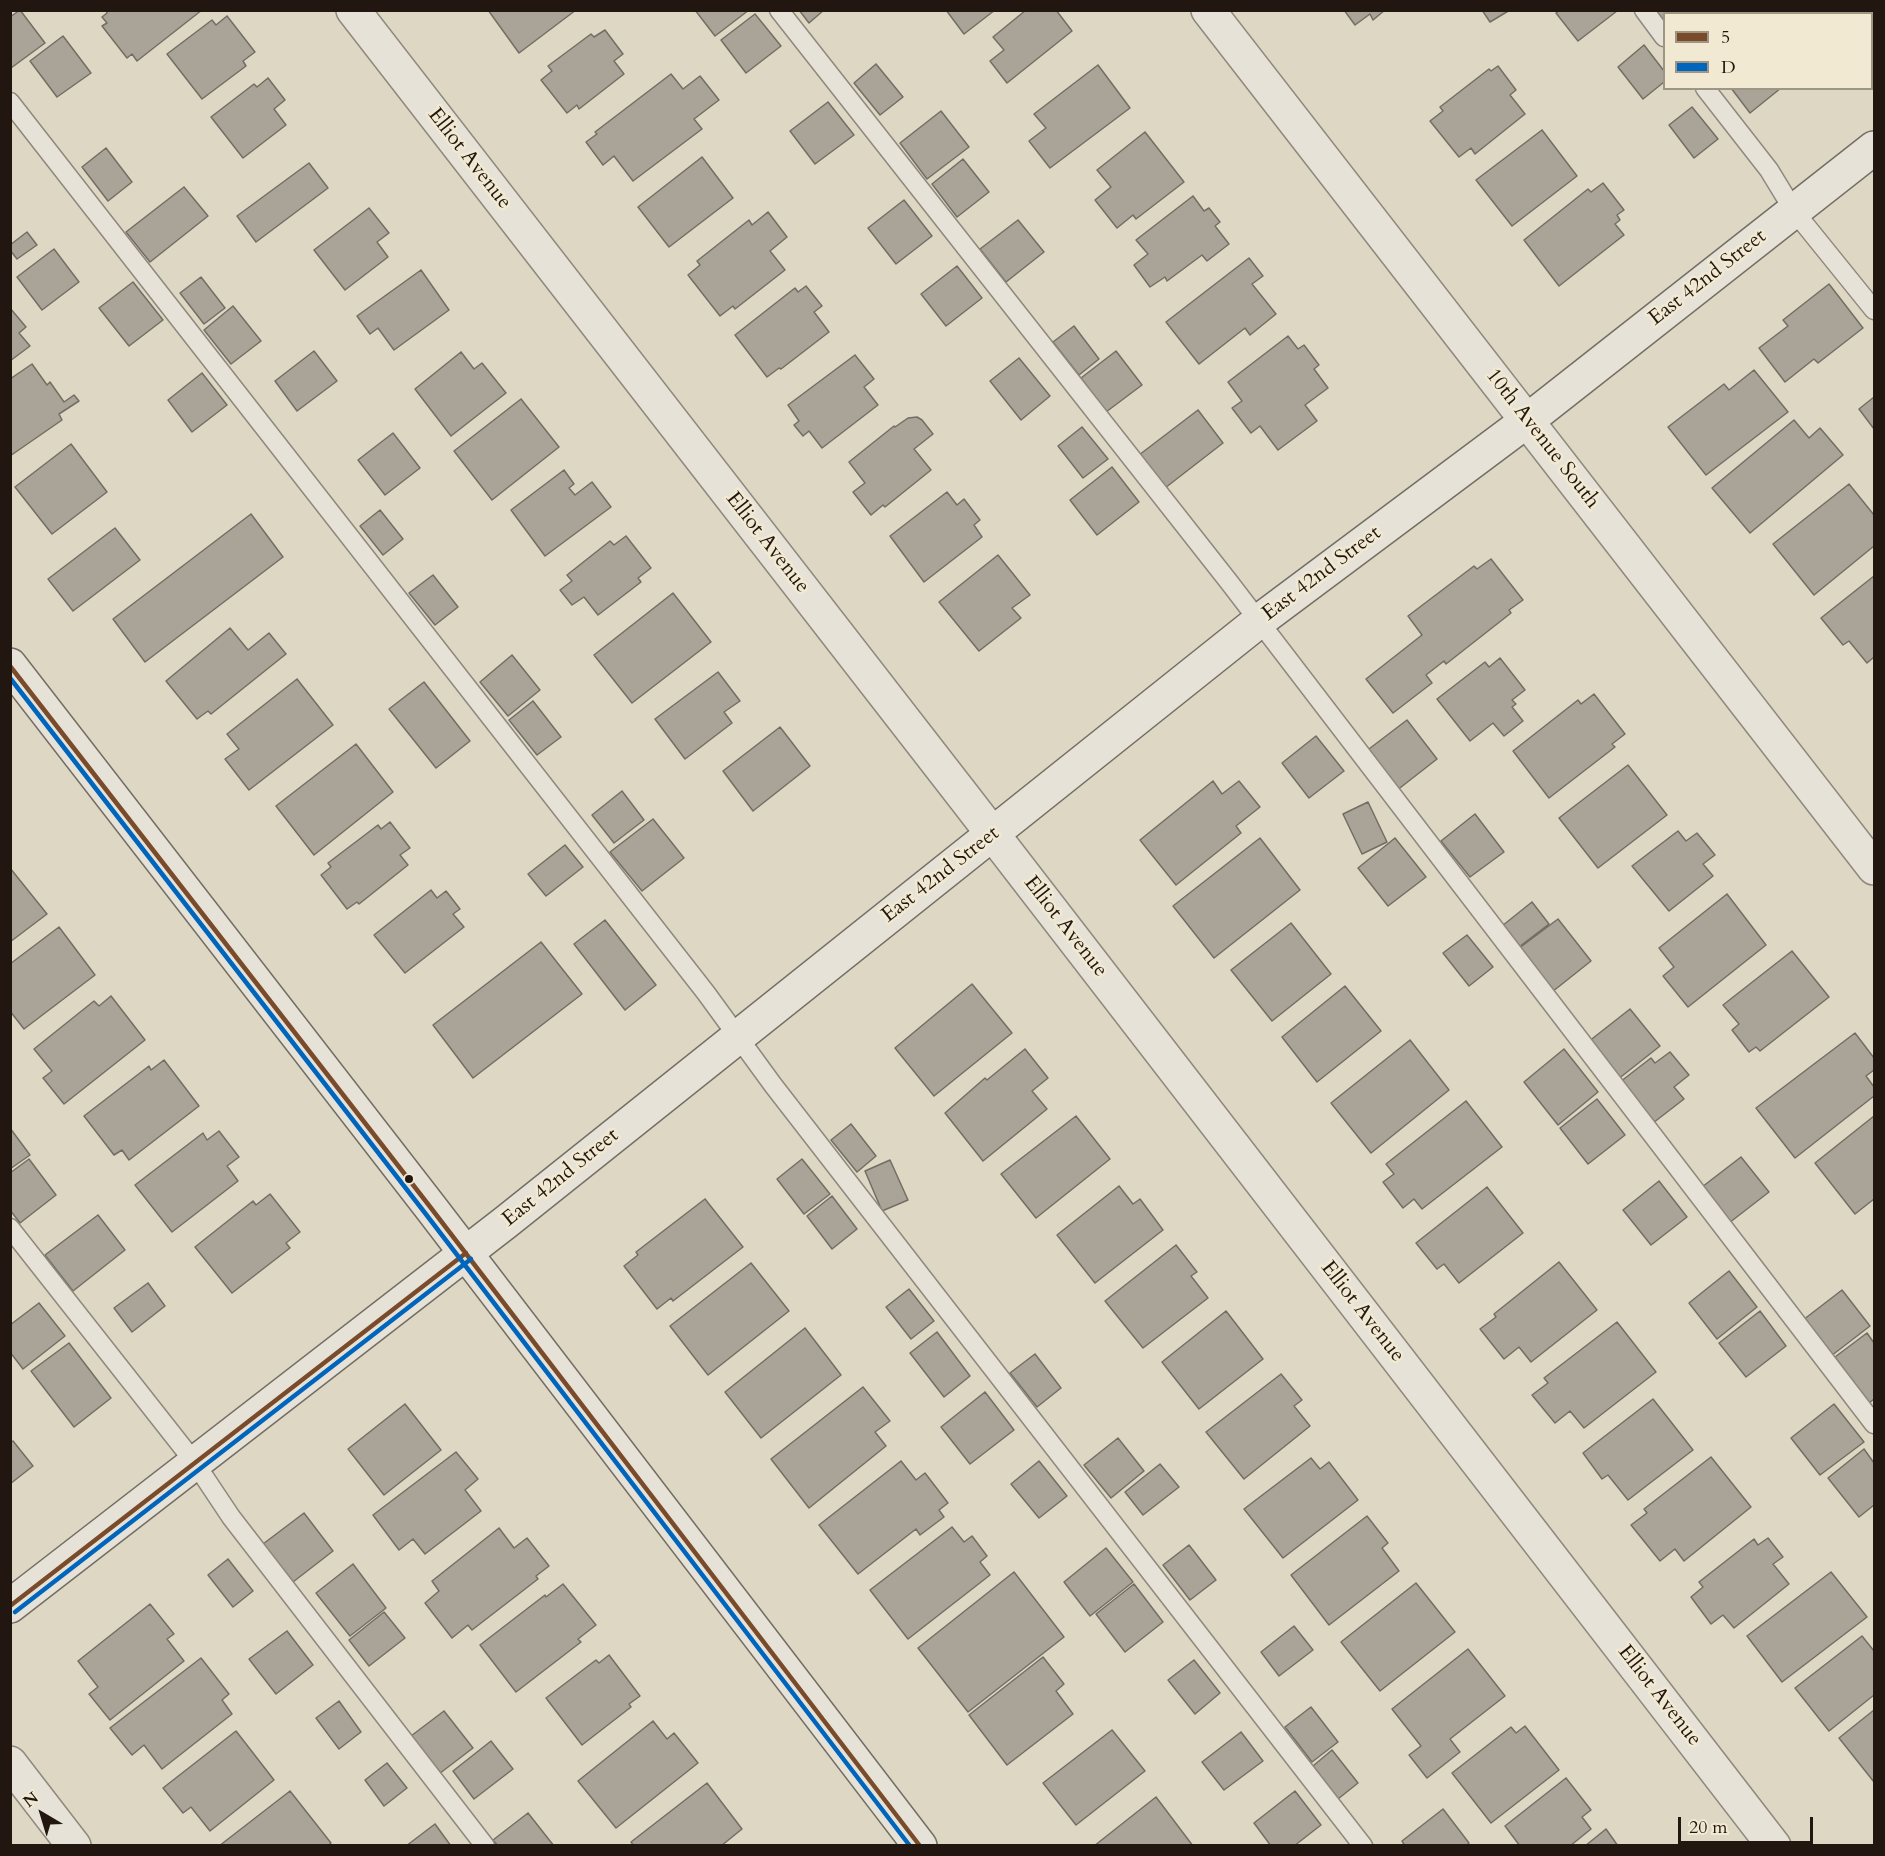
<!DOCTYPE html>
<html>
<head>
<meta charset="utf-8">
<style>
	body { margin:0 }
	#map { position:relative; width:1885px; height:1856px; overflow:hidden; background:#ded7c3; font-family:Cardo,serif }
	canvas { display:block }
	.frame { position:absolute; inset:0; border:12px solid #221611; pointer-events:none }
	.legend { position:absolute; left:1663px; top:12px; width:210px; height:78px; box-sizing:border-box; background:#f1e9d1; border:2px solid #9e9584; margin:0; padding:8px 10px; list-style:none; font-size:18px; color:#221611 }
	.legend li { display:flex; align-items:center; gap:12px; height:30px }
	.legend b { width:30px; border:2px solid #9e9584 }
	.north { position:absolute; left:12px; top:1784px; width:60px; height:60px; -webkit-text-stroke:4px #f1e9d1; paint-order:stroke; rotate:322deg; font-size:16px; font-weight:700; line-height:24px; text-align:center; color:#221611 }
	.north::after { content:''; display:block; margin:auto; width:21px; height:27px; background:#221611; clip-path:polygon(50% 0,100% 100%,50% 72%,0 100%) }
	.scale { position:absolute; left:1678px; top:1817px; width:135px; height:27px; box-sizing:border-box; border:3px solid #221611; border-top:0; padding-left:8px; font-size:18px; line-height:21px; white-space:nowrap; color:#221611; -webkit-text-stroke:4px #f1e9d1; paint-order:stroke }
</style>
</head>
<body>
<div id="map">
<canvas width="1885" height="1856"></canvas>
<div class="frame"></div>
<ul class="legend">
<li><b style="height:8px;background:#7a4b2a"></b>5</li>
<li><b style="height:8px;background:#0065bd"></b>D</li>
</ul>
<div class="north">N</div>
<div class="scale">20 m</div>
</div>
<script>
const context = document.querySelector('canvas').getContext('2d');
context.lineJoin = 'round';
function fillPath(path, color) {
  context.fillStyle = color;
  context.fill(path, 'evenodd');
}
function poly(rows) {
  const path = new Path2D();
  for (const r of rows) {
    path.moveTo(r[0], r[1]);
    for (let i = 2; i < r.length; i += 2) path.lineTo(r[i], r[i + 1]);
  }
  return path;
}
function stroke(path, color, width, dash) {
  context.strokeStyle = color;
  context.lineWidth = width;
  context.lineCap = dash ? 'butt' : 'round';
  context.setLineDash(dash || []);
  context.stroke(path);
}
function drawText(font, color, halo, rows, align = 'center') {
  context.font = font + ' Cardo,serif';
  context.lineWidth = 5;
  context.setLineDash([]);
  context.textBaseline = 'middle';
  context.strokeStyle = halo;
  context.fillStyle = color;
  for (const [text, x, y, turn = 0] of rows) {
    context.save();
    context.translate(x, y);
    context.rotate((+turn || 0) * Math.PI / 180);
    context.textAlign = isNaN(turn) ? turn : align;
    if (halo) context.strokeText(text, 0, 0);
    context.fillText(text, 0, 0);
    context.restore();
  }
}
const building = poly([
	[20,10,45,43,11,68,10,17,20,10],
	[106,10,202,10,137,61,132,54,127,58,102,26,107,23,102,17,107,13,106,10],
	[488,10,576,10,519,53,488,10],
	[695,10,749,10,715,36,695,10],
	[799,10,824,10,809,23,799,10],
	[946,10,995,10,964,34,946,10],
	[1026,10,1056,10,1072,31,1007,83,990,61,1004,50,993,37,1026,10],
	[1344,10,1385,10,1373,20,1370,14,1355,25,1344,10],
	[1482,10,1510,10,1490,22,1482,10],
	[1560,10,1617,10,1617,11,1578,41,1556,13,1560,10],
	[1655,10,1689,10,1685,14,1664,14,1664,23,1655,10],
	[1696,10,1711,10,1713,14,1692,14,1696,10],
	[1827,10,1874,10,1874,35,1872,38,1872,14,1823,14,1827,10],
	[755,14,781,46,746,73,721,40,755,14],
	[227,16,255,52,243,61,246,66,202,99,167,54,212,20,216,25,227,16],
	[605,30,623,54,614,61,624,74,579,109,577,105,567,113,541,80,552,71,548,66,591,34,594,37,605,30],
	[63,36,91,73,57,97,30,61,63,36],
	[1644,45,1664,71,1664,82,1643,99,1618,67,1644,45],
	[876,64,903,97,880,115,854,83,876,64],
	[1098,65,1130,108,1050,168,1029,141,1046,128,1034,114,1098,65],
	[1498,66,1516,90,1510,95,1525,114,1475,154,1471,148,1459,157,1430,121,1443,111,1440,107,1489,69,1491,71,1498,66],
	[671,74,683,89,700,76,719,100,694,119,702,129,633,181,614,156,603,165,586,142,597,134,595,132,671,74],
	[268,78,285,100,274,109,286,125,243,158,211,117,254,84,257,87,268,78],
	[1731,88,1781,88,1750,113,1731,88],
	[828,102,854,135,815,164,790,131,828,102],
	[1692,107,1718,139,1694,158,1669,125,1692,107],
	[941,111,969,147,927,179,900,143,941,111],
	[1542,130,1577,176,1512,226,1476,180,1542,130],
	[1145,132,1184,182,1136,219,1133,215,1117,228,1095,200,1111,187,1097,170,1145,132],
	[106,148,132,182,108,201,82,167,106,148],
	[702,157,733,198,669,247,638,207,702,157],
	[963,159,989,192,957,217,932,184,963,159],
	[309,163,328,188,256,242,237,216,309,163],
	[1603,183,1624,210,1617,215,1620,220,1615,224,1624,235,1559,286,1524,240,1588,189,1591,192,1603,183],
	[184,187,208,216,150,262,126,232,184,187],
	[1193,196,1204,211,1209,208,1220,222,1215,226,1229,244,1207,261,1202,255,1167,281,1165,277,1150,287,1134,265,1148,254,1136,240,1193,196],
	[904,200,932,236,896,264,868,228,904,200],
	[369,208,389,233,377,242,388,257,345,290,314,250,369,208],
	[768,212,787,237,770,251,785,270,735,309,733,306,720,316,688,275,700,265,697,261,749,220,752,225,768,212],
	[1018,220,1044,252,1006,282,980,249,1018,220],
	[27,232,37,245,17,259,10,250,10,245,27,232],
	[54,249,79,282,42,310,17,277,54,249],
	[1249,258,1263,276,1252,284,1276,314,1250,335,1245,328,1199,364,1166,322,1249,258],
	[957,266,982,298,946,326,921,294,957,266],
	[421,270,449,310,394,350,378,328,370,334,357,316,421,270],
	[201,277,225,308,204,324,180,293,201,277],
	[133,282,163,320,129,346,99,308,133,282],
	[1829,284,1863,328,1818,363,1814,359,1785,382,1759,348,1788,326,1783,320,1829,284],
	[806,286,822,306,814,312,829,332,781,369,779,368,767,377,735,335,795,288,798,292,806,286],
	[233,306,261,341,231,364,204,330,233,306],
	[10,308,26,327,19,333,30,346,10,361,10,308],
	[1074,326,1099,359,1079,375,1053,342,1074,326],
	[1288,336,1298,349,1304,345,1319,365,1314,369,1328,388,1305,405,1317,421,1278,450,1260,426,1251,433,1232,408,1242,401,1228,382,1288,336],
	[314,351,337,381,297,411,275,381,314,351],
	[1116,351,1142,385,1106,412,1081,378,1116,351],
	[461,352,474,369,482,363,506,393,451,436,415,389,461,352],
	[855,355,874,379,864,387,878,405,822,448,809,431,803,436,794,425,799,421,788,405,855,355],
	[1019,358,1050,396,1021,420,990,381,1019,358],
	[32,364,47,385,50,382,64,402,74,395,79,401,59,414,62,420,10,456,10,379,32,364],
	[1754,370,1788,412,1706,475,1668,427,1724,384,1729,390,1754,370],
	[202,373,227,405,192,432,168,400,202,373],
	[1874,397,1874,429,1859,409,1874,397],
	[521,399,559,447,492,500,454,451,521,399],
	[1198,410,1223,443,1165,488,1139,455,1198,410],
	[917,417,922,420,933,434,914,449,931,470,885,507,883,505,871,515,853,492,865,483,849,462,894,426,895,427,908,418,917,417],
	[1794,420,1809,438,1820,428,1843,455,1750,533,1712,488,1794,420],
	[1082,427,1108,459,1083,478,1058,446,1082,427],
	[393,433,420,468,385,495,358,460,393,433],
	[71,444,107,492,52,534,15,487,71,444],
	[1112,467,1139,502,1097,535,1070,500,1112,467],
	[564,470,574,484,569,488,575,495,592,482,611,507,545,556,511,510,564,470],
	[1849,484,1874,515,1874,546,1814,595,1773,544,1849,484],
	[947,492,957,505,964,499,980,520,974,525,982,537,924,582,890,536,947,492],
	[380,510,403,539,383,555,360,526,380,510],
	[251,514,283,557,145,662,113,619,251,514],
	[115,528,140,560,73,611,48,579,115,528],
	[626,536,651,568,638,578,641,582,598,615,584,597,572,605,560,590,572,581,567,575,610,541,614,545,626,536],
	[998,555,1030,595,1012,608,1021,618,979,651,939,602,998,555],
	[1491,559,1523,600,1509,610,1511,613,1446,664,1444,661,1426,675,1432,683,1393,713,1366,679,1422,635,1408,616,1474,566,1477,569,1491,559],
	[433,575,458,607,435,625,409,593,433,575],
	[1874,576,1874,657,1867,663,1849,641,1843,645,1821,618,1874,576],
	[673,593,711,642,632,703,594,655,673,593],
	[230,628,248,650,269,633,286,654,211,714,208,711,197,719,166,681,230,628],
	[512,655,540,690,508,716,480,682,512,655],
	[1500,658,1525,690,1512,700,1516,704,1512,707,1523,721,1504,736,1493,723,1470,741,1437,699,1485,662,1489,667,1500,658],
	[718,672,740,701,724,712,732,723,685,759,655,719,718,672],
	[297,679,333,725,249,790,225,759,239,749,227,734,297,679],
	[424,682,470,741,436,768,389,709,424,682],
	[1594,694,1625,734,1612,744,1615,747,1549,798,1513,751,1578,700,1581,704,1594,694],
	[533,701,561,737,537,755,509,720,533,701],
	[1407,720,1437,759,1396,791,1365,752,1407,720],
	[780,727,810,766,753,811,723,771,780,727],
	[1316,736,1344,771,1309,798,1282,763,1316,736],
	[356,744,393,792,314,855,276,806,356,744],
	[1628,765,1667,815,1598,868,1559,818,1628,765],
	[1213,781,1222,794,1239,781,1260,807,1236,826,1241,833,1176,885,1140,840,1213,781],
	[622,791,644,820,614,843,592,815,622,791],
	[1368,802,1387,842,1362,854,1343,814,1368,802],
	[1475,814,1504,852,1470,877,1441,841,1475,814],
	[653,819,684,858,642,891,610,852,653,819],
	[390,822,410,848,400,855,408,865,359,904,357,902,347,909,321,875,331,867,328,863,378,825,381,829,390,822],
	[1678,831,1686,841,1697,833,1715,855,1703,864,1713,876,1669,911,1632,866,1678,831],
	[1260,838,1300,890,1214,958,1173,906,1260,838],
	[1395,838,1426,877,1388,906,1358,868,1395,838],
	[565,845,583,867,546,896,528,874,565,845],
	[10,868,47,914,10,942,10,868],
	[431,890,437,898,446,891,460,909,453,914,464,927,405,973,374,935,431,890],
	[1727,894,1766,945,1688,1007,1663,976,1674,967,1659,948,1727,894],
	[1532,902,1549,924,1519,947,1502,926,1532,902],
	[1558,919,1591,961,1552,992,1518,949,1558,919],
	[605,920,656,985,625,1010,574,944,605,920],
	[1291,923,1331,974,1272,1021,1231,970,1291,923],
	[59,927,95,975,24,1029,10,1011,10,964,59,927],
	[1467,935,1493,967,1469,986,1443,953,1467,935],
	[541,942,582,994,473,1078,433,1025,541,942],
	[1792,951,1829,997,1760,1051,1756,1047,1749,1052,1732,1030,1739,1024,1723,1005,1792,951],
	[972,984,1012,1033,934,1096,895,1048,972,984],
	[1345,986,1381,1031,1317,1082,1282,1037,1345,986],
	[111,996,145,1040,64,1104,43,1078,52,1071,34,1049,94,1001,99,1006,111,996],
	[1630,1009,1660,1046,1617,1080,1588,1042,1630,1009],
	[1855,1033,1874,1058,1874,1070,1866,1076,1874,1087,1874,1096,1795,1158,1756,1108,1855,1033],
	[1410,1040,1449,1090,1371,1153,1331,1103,1410,1040],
	[1025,1049,1048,1078,1032,1091,1047,1109,983,1161,945,1113,985,1078,987,1080,1025,1049],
	[1564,1049,1598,1092,1558,1125,1524,1082,1564,1049],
	[1670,1052,1689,1075,1674,1087,1684,1099,1653,1123,1620,1082,1651,1058,1655,1063,1670,1052],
	[164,1060,199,1106,129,1160,122,1150,114,1155,84,1116,149,1066,151,1070,164,1060],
	[1597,1099,1625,1135,1588,1164,1560,1128,1597,1099],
	[1466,1101,1502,1147,1422,1209,1414,1199,1403,1208,1383,1182,1394,1174,1386,1164,1466,1101],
	[1076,1116,1110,1159,1036,1218,1001,1174,1076,1116],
	[1874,1116,1874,1199,1855,1214,1815,1163,1874,1116],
	[851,1124,876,1156,857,1172,831,1140,851,1124],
	[10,1128,30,1155,10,1169,10,1128],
	[219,1131,239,1157,227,1166,238,1181,172,1232,135,1185,203,1133,207,1140,219,1131],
	[1741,1157,1769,1192,1729,1223,1702,1187,1741,1157],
	[29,1159,56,1195,20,1223,10,1210,10,1173,29,1159],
	[802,1159,830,1194,804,1214,777,1179,802,1159],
	[890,1160,908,1200,882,1211,865,1171,890,1160],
	[1659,1181,1687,1217,1651,1245,1623,1210,1659,1181],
	[1119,1186,1133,1204,1140,1199,1163,1230,1095,1283,1057,1235,1119,1186],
	[1487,1187,1523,1233,1459,1283,1444,1264,1437,1269,1416,1243,1487,1187],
	[270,1194,300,1232,286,1243,290,1248,232,1293,195,1247,253,1201,256,1205,270,1194],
	[832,1196,857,1229,832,1249,807,1216,832,1196],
	[705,1199,743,1247,673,1301,671,1298,657,1309,624,1266,638,1255,636,1252,705,1199],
	[98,1215,125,1250,73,1291,45,1255,98,1215],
	[1176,1245,1197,1272,1191,1276,1208,1298,1143,1348,1105,1301,1176,1245],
	[1559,1262,1597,1310,1531,1362,1519,1347,1504,1359,1480,1329,1496,1317,1494,1314,1559,1262],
	[751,1263,789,1311,708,1375,670,1326,751,1263],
	[1729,1271,1757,1307,1717,1339,1689,1303,1729,1271],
	[148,1283,165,1306,132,1332,114,1308,148,1283],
	[909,1289,934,1321,911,1339,886,1307,909,1289],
	[1842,1290,1870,1326,1831,1356,1803,1320,1842,1290],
	[39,1303,65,1336,23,1369,10,1352,10,1325,39,1303],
	[1226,1311,1263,1359,1199,1409,1162,1362,1226,1311],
	[1760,1311,1786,1346,1746,1377,1719,1343,1760,1311],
	[1617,1322,1656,1372,1584,1428,1570,1411,1555,1423,1532,1395,1548,1383,1544,1378,1617,1322],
	[805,1328,841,1375,761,1438,725,1392,805,1328],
	[937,1332,970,1376,944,1397,910,1353,937,1332],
	[1867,1333,1874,1343,1874,1399,1869,1403,1835,1357,1867,1333],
	[69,1343,111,1398,74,1427,31,1371,69,1343],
	[1035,1354,1061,1388,1037,1407,1010,1373,1035,1354],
	[1281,1374,1302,1400,1294,1406,1310,1426,1244,1479,1206,1432,1281,1374],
	[863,1387,890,1421,875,1432,886,1446,809,1508,771,1459,863,1387],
	[985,1392,1014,1430,970,1464,941,1427,985,1392],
	[1653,1399,1693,1450,1628,1500,1608,1475,1602,1479,1583,1453,1653,1399],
	[405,1404,441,1450,384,1495,348,1449,405,1404],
	[1834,1404,1864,1442,1820,1475,1791,1438,1834,1404],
	[1118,1438,1144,1471,1111,1498,1084,1465,1118,1438],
	[13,1441,33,1466,10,1484,10,1443,13,1441],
	[1864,1449,1874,1463,1874,1505,1859,1517,1828,1478,1864,1449],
	[456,1452,478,1479,465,1490,481,1511,425,1554,413,1539,399,1550,373,1515,456,1452],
	[1711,1457,1751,1507,1684,1561,1675,1549,1660,1561,1631,1525,1647,1513,1644,1509,1711,1457],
	[1311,1458,1320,1469,1329,1462,1358,1500,1283,1558,1244,1509,1311,1458],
	[901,1461,916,1480,925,1473,948,1503,939,1510,944,1517,920,1535,916,1529,858,1574,819,1525,901,1461],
	[1039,1461,1067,1496,1039,1518,1011,1484,1039,1461],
	[1160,1464,1179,1487,1143,1515,1125,1492,1160,1464],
	[304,1513,333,1551,293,1582,263,1544,304,1513],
	[1367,1516,1388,1543,1382,1548,1399,1571,1329,1625,1291,1575,1367,1516],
	[952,1527,964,1542,972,1536,987,1556,980,1562,990,1575,908,1639,870,1590,952,1527],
	[499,1528,514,1548,527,1538,549,1566,536,1576,538,1579,472,1630,468,1625,452,1638,425,1603,439,1591,432,1581,499,1528],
	[1768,1538,1783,1557,1773,1564,1789,1584,1734,1628,1723,1615,1711,1624,1691,1597,1703,1587,1699,1582,1754,1539,1758,1545,1768,1538],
	[1189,1545,1216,1580,1190,1600,1163,1565,1189,1545],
	[1106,1548,1133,1582,1090,1616,1064,1582,1106,1548],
	[228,1559,253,1591,233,1607,208,1575,228,1559],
	[353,1564,386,1608,350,1636,316,1593,353,1564],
	[1014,1572,1064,1637,968,1712,918,1648,1014,1572],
	[1831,1572,1867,1617,1782,1682,1747,1636,1831,1572],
	[1416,1583,1455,1632,1380,1691,1341,1642,1416,1583],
	[563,1584,596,1625,578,1639,581,1642,516,1692,480,1645,545,1595,546,1597,563,1584],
	[1134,1584,1163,1622,1125,1652,1096,1614,1134,1584],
	[150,1604,174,1634,167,1639,184,1661,110,1720,89,1694,98,1687,78,1661,150,1604],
	[384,1612,405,1638,369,1666,349,1640,384,1612],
	[1294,1626,1313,1650,1279,1676,1261,1652,1294,1626],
	[287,1631,313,1665,276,1694,249,1659,287,1631],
	[1862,1636,1874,1651,1874,1695,1829,1731,1795,1688,1862,1636],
	[1468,1649,1505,1696,1450,1739,1460,1752,1427,1778,1409,1755,1421,1746,1392,1709,1468,1649],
	[609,1655,640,1696,629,1704,631,1707,582,1745,546,1698,596,1660,599,1663,609,1655],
	[1043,1657,1064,1684,1056,1691,1073,1714,1007,1765,969,1715,1043,1657],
	[201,1658,229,1694,222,1700,232,1714,162,1769,144,1745,132,1755,110,1728,201,1658],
	[1194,1660,1220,1693,1195,1714,1168,1680,1194,1660],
	[339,1701,361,1732,339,1749,316,1718,339,1701],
	[1311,1707,1338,1742,1312,1762,1285,1727,1311,1707],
	[1874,1710,1874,1782,1839,1738,1874,1710],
	[444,1711,473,1748,435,1777,407,1739,444,1711],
	[653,1721,667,1739,674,1733,698,1763,616,1828,578,1781,653,1721],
	[1525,1726,1559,1770,1491,1823,1452,1773,1511,1727,1516,1733,1525,1726],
	[1112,1730,1145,1771,1076,1825,1043,1783,1112,1730],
	[236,1731,274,1780,210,1831,191,1807,183,1813,163,1788,236,1731],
	[1241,1732,1263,1761,1224,1790,1202,1762,1241,1732],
	[491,1741,513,1769,474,1799,453,1771,491,1741],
	[1332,1750,1358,1783,1338,1799,1313,1766,1332,1750],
	[387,1763,407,1788,384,1806,365,1780,387,1763],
	[1566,1778,1591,1810,1582,1817,1591,1829,1570,1846,1520,1846,1505,1826,1566,1778],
	[707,1783,742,1829,721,1846,634,1846,631,1842,707,1783],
	[290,1791,331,1843,327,1846,219,1846,290,1791],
	[1295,1791,1321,1825,1294,1846,1271,1846,1254,1823,1295,1791],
	[1156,1797,1193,1846,1094,1846,1156,1797],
	[1443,1809,1469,1843,1466,1846,1405,1846,1402,1841,1443,1809],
	[528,1813,554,1846,498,1846,493,1840,528,1813],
	[435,1824,451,1846,406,1846,435,1824],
	[1606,1829,1618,1846,1585,1846,1606,1829]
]);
fillPath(building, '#a9a497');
stroke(building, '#736e64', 1.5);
const lane = poly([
	[779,10,1229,582,1874,1424],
	[1644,10,1664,37],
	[1705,88,1769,170,1794,211,1874,310],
	[10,102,706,993,773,1085,1363,1846],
	[10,1228,195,1463,231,1517,485,1846]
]);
const street = poly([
	[353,10,964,797,1774,1846],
	[1208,10,1874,868],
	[10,1763,74,1846]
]);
const secondary = poly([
	[10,665,431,1208,920,1846],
	[10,1606,506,1222,1259,621,1528,420,1874,148]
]);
stroke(lane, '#8e887d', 21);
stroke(street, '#8e887d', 36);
stroke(secondary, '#736e64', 36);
stroke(lane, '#e6e2d7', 18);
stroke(street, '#e6e2d7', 33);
stroke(secondary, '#e6e2d7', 33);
stroke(poly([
	[10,666,431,1208,920,1846],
	[10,1606,466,1253]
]), '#7a4b2a', 4.5);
stroke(poly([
	[10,678,425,1213,910,1846],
	[15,1612,471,1259]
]), '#0065bd', 4.5);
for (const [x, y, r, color] of [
	[409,1179,5,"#221611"]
]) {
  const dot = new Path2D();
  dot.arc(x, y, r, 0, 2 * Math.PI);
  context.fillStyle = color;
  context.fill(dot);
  stroke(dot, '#f1e9d1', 2);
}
drawText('21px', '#221611', '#f1e9d1', [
	["Elliot Avenue",469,159,52],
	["East 42nd Street",1708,278,-38],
	["10th Avenue South",1542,439,52],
	["Elliot Avenue",767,543,52],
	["East 42nd Street",1322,574,-37],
	["East 42nd Street",941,875,-38],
	["Elliot Avenue",1065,927,52],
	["East 42nd Street",561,1178,-39],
	["Elliot Avenue",1362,1312,52],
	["Elliot Avenue",1659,1696,52]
]);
</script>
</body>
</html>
